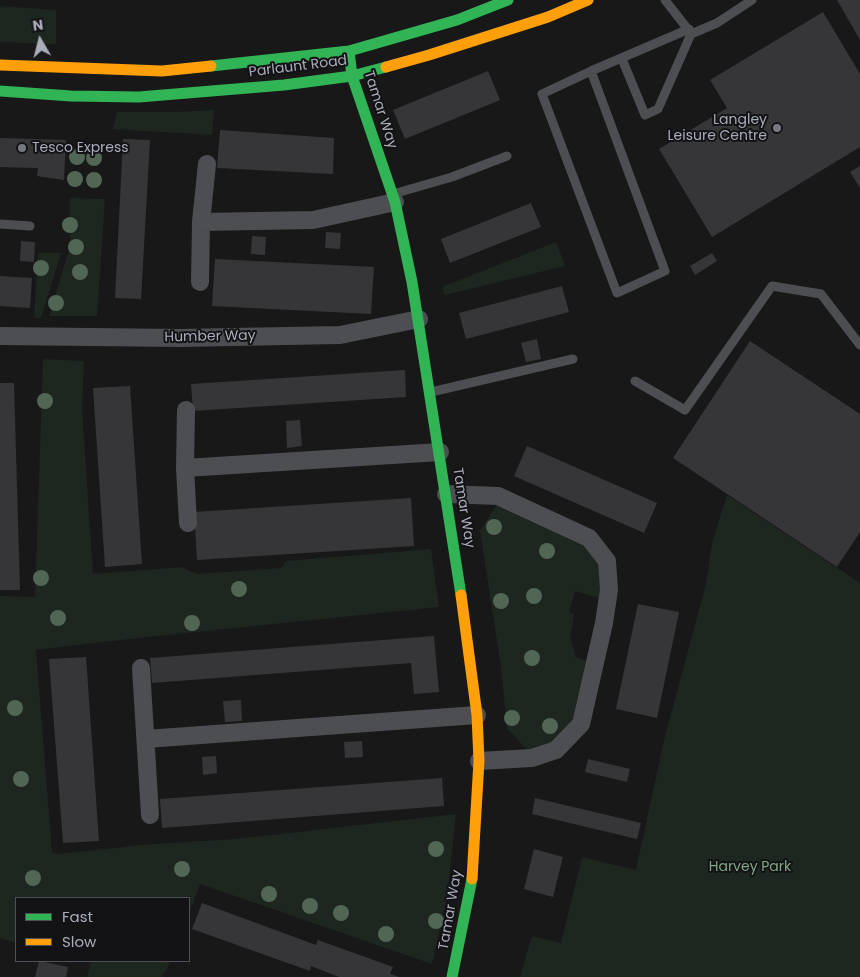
<!DOCTYPE html>
<html>
<head>
<meta charset="utf-8">
<style>
	body { margin:0 }
	#map { position:relative; width:860px; height:977px; overflow:hidden; background:#181819; font-family:Poppins,sans-serif }
	canvas { display:block }
	.legend { position:absolute; left:15px; top:897px; width:175px; height:65px; box-sizing:border-box; background:#131215; border:1px solid #4f5057; margin:0; padding:6px 9px; list-style:none; font-size:15px; color:#a9adba }
	.legend li { display:flex; align-items:center; gap:10px; height:25px }
	.legend b { width:25px; border:1px solid #4f5057 }
	.north { position:absolute; left:15px; top:15px; width:50px; height:50px; -webkit-text-stroke:4px #131215; paint-order:stroke; rotate:352deg; font-size:14px; font-weight:700; line-height:20px; text-align:center; color:#a9adba }
	.north::after { content:''; display:block; margin:auto; width:18px; height:22px; background:#a9adba; clip-path:polygon(50% 0,100% 100%,50% 72%,0 100%) }
</style>
</head>
<body>
<div id="map">
<canvas width="860" height="977"></canvas>
<ul class="legend">
<li><b style="height:6px;background:#30b455"></b>Fast</li>
<li><b style="height:6px;background:#ff9f0a"></b>Slow</li>
</ul>
<div class="north">N</div>
</div>
<script>
const context = document.querySelector('canvas').getContext('2d');
context.lineJoin = 'round';
function fillPath(path, color) {
  context.fillStyle = color;
  context.fill(path, 'evenodd');
}
function poly(rows) {
  const path = new Path2D();
  for (const r of rows) {
    path.moveTo(r[0], r[1]);
    for (let i = 2; i < r.length; i += 2) path.lineTo(r[i], r[i + 1]);
  }
  return path;
}
function stroke(path, color, width, dash) {
  context.strokeStyle = color;
  context.lineWidth = width;
  context.lineCap = dash ? 'butt' : 'round';
  context.setLineDash(dash || []);
  context.stroke(path);
}
function drawText(font, color, halo, rows, align = 'center') {
  context.font = font + ' Poppins,sans-serif';
  context.lineWidth = 4;
  context.setLineDash([]);
  context.textBaseline = 'middle';
  context.strokeStyle = halo;
  context.fillStyle = color;
  for (const [text, x, y, turn = 0] of rows) {
    context.save();
    context.translate(x, y);
    context.rotate((+turn || 0) * Math.PI / 180);
    context.textAlign = isNaN(turn) ? turn : align;
    if (halo) context.strokeText(text, 0, 0);
    context.fillText(text, 0, 0);
    context.restore();
  }
}
fillPath(poly([
	[0,6,56,10,56,44,0,42],
	[214,110,212,135,113,129,117,112,173,112],
	[70,198,105,199,97,316,49,316,70,247],
	[556,242,565,266,445,295,442,287],
	[38,253,61,253,41,318,34,318],
	[43,359,84,361,82,409,93,574,182,567,197,574,281,568,286,561,431,549,439,607,138,638,36,650,52,852,58,854,152,844,236,839,456,814,447,898,432,964,200,884,189,913,189,898,16,898,16,943,0,938,0,596,35,597],
	[727,495,860,583,860,977,520,977,532,936,561,943,582,857,636,870,664,740,706,584,712,543],
	[497,504,574,532,593,551,601,570,602,587,599,598,575,591,569,612,574,615,570,638,576,657,586,661,573,718,563,735,552,745,529,752,507,728,501,667,480,531],
	[88,961,170,961,167,969,161,977,87,977,91,962]
]), '#1e2620');
fillPath(poly([
	[837,0,860,0,860,40],
	[823,12,860,74,860,147,712,237,659,149,727,108,710,80],
	[488,71,500,100,405,139,393,110],
	[220,130,334,138,333,174,217,168],
	[0,138,66,140,64,180,37,176,38,168,0,167],
	[123,139,150,140,141,299,115,298],
	[860,166,860,188,850,172],
	[531,203,541,227,450,263,441,239],
	[326,232,341,233,340,249,325,248],
	[252,236,266,237,265,255,251,254],
	[21,241,35,242,34,262,20,261],
	[712,253,717,261,695,275,690,266],
	[215,259,374,267,371,314,212,306],
	[0,276,32,278,30,308,0,306],
	[562,286,569,312,466,339,459,313],
	[537,339,541,359,526,362,521,343],
	[750,341,860,414,860,532,837,567,673,458],
	[405,370,406,397,193,411,191,384],
	[0,383,14,383,20,590,0,590],
	[130,386,142,564,105,567,93,388],
	[300,420,302,446,287,448,286,421],
	[527,446,657,503,644,533,514,476],
	[411,498,414,546,197,560,194,512],
	[638,604,679,612,657,718,616,709],
	[434,636,439,692,414,694,411,663,152,683,150,658],
	[86,657,99,841,63,843,49,659],
	[241,700,242,721,225,722,223,701],
	[362,741,363,757,345,758,344,742],
	[216,756,217,773,203,775,202,757],
	[588,759,630,769,627,782,585,772],
	[442,778,444,806,162,828,160,799],
	[535,798,641,823,637,839,532,814],
	[534,849,563,857,553,897,524,889],
	[202,903,316,945,318,940,393,967,390,974,399,977,339,977,311,966,310,971,192,929],
	[39,961,68,967,66,977,35,977]
]), '#363638');
stroke(poly([
	[665,0,690,32],
	[622,59,645,115,658,109,691,34,717,23,752,0],
	[591,71,665,271,617,293,542,94,591,71,689,29],
	[393,194,452,177,507,156],
	[0,224,30,226],
	[635,381,685,410,772,286,821,294,860,345],
	[431,392,573,359]
]), '#4c4e52', 9);
stroke(poly([
	[201,222,313,220,395,202],
	[200,282,201,222,207,164],
	[0,336,180,338,340,335,419,319],
	[186,410,185,468,188,523],
	[185,468,440,452],
	[446,494,498,496,589,538,607,561,609,590,604,623,581,724,556,750,532,758,479,761],
	[141,668,150,815],
	[146,739,477,715]
]), '#4c4e52', 18);
stroke(poly([
	[349,51,352,76,395,202,412,282,461,595],
	[211,66,349,51,457,20,508,0],
	[0,91,71,96,139,97,284,85,352,76,386,67],
	[452,977,472,879]
]), '#30b455', 11);
stroke(poly([
	[0,65,162,71,211,66],
	[386,67,429,55,548,17,588,0],
	[461,595,477,715,479,761,472,879]
]), '#ff9f0a', 11);
context.fillStyle = '#516654';
for (const [x, y] of [
	[77,157],
	[94,158],
	[75,179],
	[94,180],
	[70,225],
	[76,247],
	[41,268],
	[80,272],
	[56,303],
	[45,401],
	[494,527],
	[547,551],
	[41,578],
	[239,589],
	[534,596],
	[501,601],
	[58,618],
	[192,623],
	[532,658],
	[15,708],
	[512,718],
	[550,726],
	[21,779],
	[436,849],
	[182,869],
	[33,878],
	[269,894],
	[310,906],
	[341,913],
	[436,921],
	[386,934]
]) {
  context.beginPath();
  context.arc(x, y, 8, 0, 2 * Math.PI);
  context.fill();
}
for (const [x, y, r, color] of [
	[777,128,5,"#767982"],
	[22,148,5,"#767982"]
]) {
  const dot = new Path2D();
  dot.arc(x, y, r, 0, 2 * Math.PI);
  context.fillStyle = color;
  context.fill(dot);
  stroke(dot, '#131215', 2);
}
drawText('14px', '#a9adba', '#131215', [
	["Parlaunt Road",298,67,-7],
	["Tamar Way",380,110,72],
	["Humber Way",210,337,-1],
	["Tamar Way",463,508,81],
	["Tamar Way",451,910,-80]
]);
drawText('14px', '#a9adba', '#131215', [
	["Langley",767,120],
	["Leisure Centre",767,136],
	["Tesco Express",32,148,"left"]
], 'right');
drawText('14px', '#80a585', '#131215', [
	["Harvey Park",750,867]
]);
</script>
</body>
</html>
